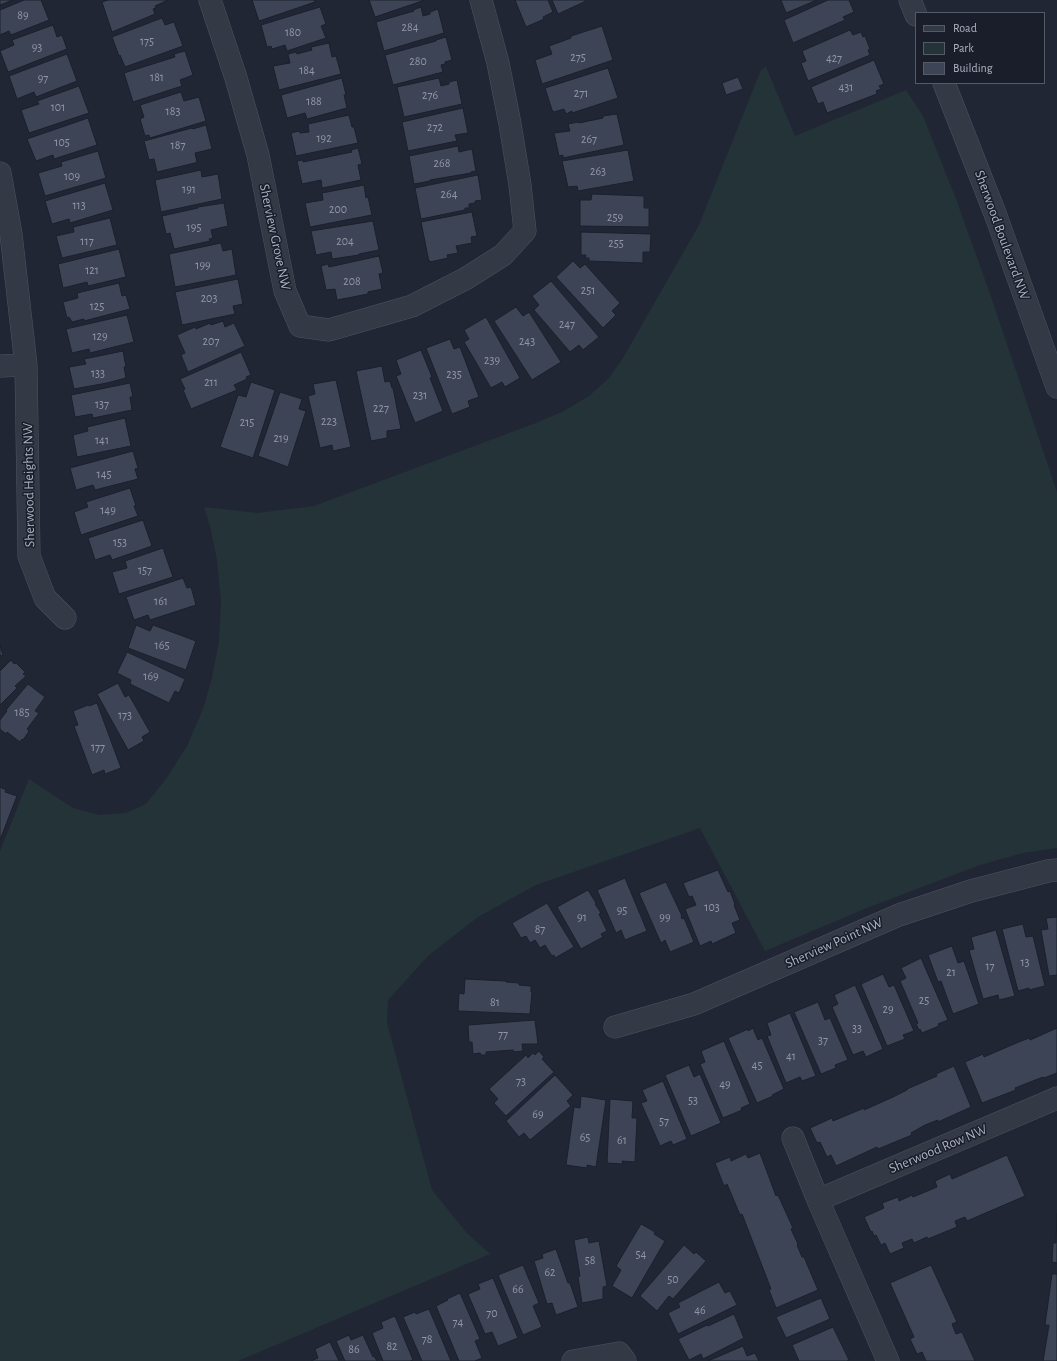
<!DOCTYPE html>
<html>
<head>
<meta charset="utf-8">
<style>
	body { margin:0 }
	#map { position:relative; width:1057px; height:1361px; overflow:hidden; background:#212635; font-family:"Alegreya Sans",sans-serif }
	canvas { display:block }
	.legend { position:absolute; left:915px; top:12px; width:130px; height:72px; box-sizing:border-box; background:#1a1e2a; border:1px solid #555a67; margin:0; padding:5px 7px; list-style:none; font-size:12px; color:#aeb3c2 }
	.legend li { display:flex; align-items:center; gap:8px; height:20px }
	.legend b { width:20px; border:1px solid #555a67 }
</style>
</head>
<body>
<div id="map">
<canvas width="1057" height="1361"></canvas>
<ul class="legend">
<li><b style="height:5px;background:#343946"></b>Road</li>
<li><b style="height:11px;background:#243337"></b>Park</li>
<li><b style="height:11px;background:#3d4455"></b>Building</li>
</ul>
</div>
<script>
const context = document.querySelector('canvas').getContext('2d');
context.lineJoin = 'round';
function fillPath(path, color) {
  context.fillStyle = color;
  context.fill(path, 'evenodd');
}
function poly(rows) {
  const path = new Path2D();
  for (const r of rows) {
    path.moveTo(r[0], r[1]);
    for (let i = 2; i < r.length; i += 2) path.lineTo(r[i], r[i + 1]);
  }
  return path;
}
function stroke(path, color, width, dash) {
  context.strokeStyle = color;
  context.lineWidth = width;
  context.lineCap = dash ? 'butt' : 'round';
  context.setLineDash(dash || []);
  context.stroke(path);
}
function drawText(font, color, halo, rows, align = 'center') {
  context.font = font + ' "Alegreya Sans",sans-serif';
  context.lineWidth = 3;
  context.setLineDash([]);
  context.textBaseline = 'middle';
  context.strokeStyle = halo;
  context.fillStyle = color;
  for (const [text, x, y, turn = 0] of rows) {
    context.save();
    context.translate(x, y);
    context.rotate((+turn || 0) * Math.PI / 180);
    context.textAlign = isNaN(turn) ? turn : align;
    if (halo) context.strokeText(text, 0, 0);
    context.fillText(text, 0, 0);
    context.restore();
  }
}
fillPath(poly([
	[766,67,795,136,906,90,923,116,956,199,989,291,1057,492,1057,848,1023,853,977,866,867,908,765,951,700,828,536,885,478,917,429,955,388,1000,387,1023,432,1190,466,1232,490,1254,238,1361,0,1361,0,851,29,779,73,808,99,815,126,813,146,804,166,779,187,746,203,709,212,678,219,641,221,601,217,560,210,526,204,507,257,513,314,506,536,423,564,411,589,396,609,378,623,358,699,225,761,70]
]), '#243337');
const building = poly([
	[0,0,13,0,0,5,0,0],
	[24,0,41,0,49,20,11,35,9,31,0,35,0,10,24,0],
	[108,0,168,0,155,6,156,8,153,9,155,14,112,32,102,2,108,0],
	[252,0,314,0,315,2,259,21,252,0],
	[369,0,425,0,375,17,369,0],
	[515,0,548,0,553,12,543,17,544,19,526,27,515,0],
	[552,0,585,0,586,1,558,14,552,0],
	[781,0,817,0,786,13,781,0],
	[828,0,849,0,854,12,843,17,845,20,793,43,784,20,828,0],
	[320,7,326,24,321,26,326,38,287,51,285,45,272,49,271,46,267,47,261,25,320,7],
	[421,7,423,16,430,14,430,12,438,9,444,33,384,51,376,22,414,11,413,10,421,7],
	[162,18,165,25,174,22,183,46,125,67,120,55,119,56,112,37,162,18],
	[53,25,57,37,62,35,67,49,8,72,0,51,14,45,12,40,53,25],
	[602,26,613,60,542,84,535,60,552,54,549,46,571,38,571,36,602,26],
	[850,30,853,35,861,32,863,37,865,36,870,49,868,50,870,55,808,81,801,63,806,61,802,51,850,30],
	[446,37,452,60,445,62,445,64,441,65,443,72,393,85,385,55,436,41,436,40,446,37],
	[329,43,332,57,336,56,341,74,279,90,273,66,290,63,288,54,296,52,297,54,312,50,311,47,329,43],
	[185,51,193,75,180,80,182,86,133,102,124,73,175,57,174,54,185,51],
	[67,54,77,81,36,97,34,92,17,99,9,76,67,54],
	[874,60,884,84,879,86,881,89,876,91,877,94,827,113,823,102,818,104,811,87,874,60],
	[608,68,618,98,572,113,572,111,566,114,564,109,554,112,552,110,545,88,608,68],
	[738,77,743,89,726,95,722,83,738,77],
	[342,78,346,95,344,95,347,108,307,119,305,113,287,118,281,95,342,78],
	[439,78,441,86,449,84,449,82,457,80,462,104,404,117,397,87,439,78],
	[79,86,89,113,29,133,21,110,39,104,37,101,79,86],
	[181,92,184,101,199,97,206,121,150,138,149,135,145,136,140,119,144,117,140,105,181,92],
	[463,108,468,133,455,135,457,141,408,151,402,122,463,108],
	[617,114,624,145,563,158,563,155,559,156,554,133,570,131,568,124,578,122,579,123,603,118,603,116,617,114],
	[349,115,352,127,354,127,358,143,296,156,291,133,299,131,300,133,309,132,308,124,349,115],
	[88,118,97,145,54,159,53,155,36,161,27,139,88,118],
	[206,125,212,149,195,153,197,162,195,163,157,172,154,159,149,160,144,141,192,128,193,129,206,125],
	[458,146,459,152,472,149,476,171,471,172,471,173,430,180,430,181,414,184,409,156,458,146],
	[358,148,362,164,358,165,361,180,322,188,321,180,302,184,297,161,303,160,303,162,352,152,351,150,358,148],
	[628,150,634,181,578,191,577,186,568,187,562,161,628,150],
	[98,151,106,178,45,196,38,173,62,166,61,162,98,151],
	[201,170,202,177,218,174,222,199,161,212,155,180,201,170],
	[478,175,482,200,475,201,475,203,469,204,469,208,465,208,465,210,421,219,415,188,478,175],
	[105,183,113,210,70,223,69,219,52,224,45,201,105,183],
	[364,185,366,198,368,197,372,215,310,227,305,203,323,200,322,193,364,185],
	[592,194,644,196,644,208,649,208,649,227,580,226,580,200,591,200,592,194],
	[224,203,228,226,211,230,213,238,209,239,210,241,174,249,170,233,166,234,162,216,198,208,198,207,224,203],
	[472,212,477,236,471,237,472,243,456,246,458,253,447,255,448,258,430,262,429,260,429,262,421,222,472,212],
	[110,218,117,245,62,258,56,236,74,232,73,227,110,218],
	[373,221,379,250,359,254,359,255,332,259,331,252,316,255,311,231,373,221],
	[581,232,651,234,650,252,643,252,643,263,589,261,589,258,585,258,586,255,581,255,581,232],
	[221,243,223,251,232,249,236,275,175,287,169,254,221,243],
	[119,249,126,277,88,286,87,282,63,288,58,264,119,249],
	[379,256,383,273,379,274,382,289,368,292,368,294,337,300,335,289,326,290,321,266,328,264,329,267,379,256],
	[573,261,580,268,585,264,620,303,612,311,616,315,603,328,556,277,573,261],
	[238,279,243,304,233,306,235,314,182,325,175,292,238,279],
	[551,281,599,337,583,350,579,345,570,352,534,310,539,305,532,296,551,281],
	[119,283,122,296,126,295,130,309,84,321,84,319,72,322,69,317,67,318,63,302,78,298,77,293,119,283],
	[516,307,523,316,529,312,561,362,532,380,494,321,516,307],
	[127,315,134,342,90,353,89,349,72,353,66,329,127,315],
	[486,317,520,378,505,387,502,382,491,388,464,342,469,339,464,330,486,317],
	[223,321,225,327,234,323,245,346,188,372,181,355,185,353,177,335,195,327,196,329,210,323,211,325,223,321],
	[450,339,454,349,460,347,479,397,468,401,470,407,452,414,426,348,450,339],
	[421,350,432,377,430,378,443,411,415,423,396,376,401,374,396,360,421,350],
	[123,351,126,367,124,367,126,378,107,383,74,389,69,367,86,364,84,359,123,351],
	[241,352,251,375,246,377,247,379,234,385,237,390,191,409,183,390,185,389,180,379,241,352],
	[382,366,385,382,390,381,392,388,393,388,401,429,387,431,387,438,371,441,356,371,382,366],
	[336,380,351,447,333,451,332,445,320,448,308,396,315,394,313,384,336,380],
	[251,382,275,390,253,458,220,447,238,395,246,397,251,382],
	[130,383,133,397,130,397,132,410,93,418,92,414,75,417,71,395,130,383],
	[280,392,302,399,299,409,306,411,288,467,258,456,280,392],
	[125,418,131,446,77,457,73,435,88,431,87,427,125,418],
	[133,451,138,468,135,469,138,479,95,490,93,485,76,490,70,468,133,451],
	[130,488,136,506,134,506,138,516,81,535,74,512,88,507,86,502,130,488],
	[143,520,152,546,112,560,110,555,95,560,88,538,143,520],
	[163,548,173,577,119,594,112,572,127,568,125,561,163,548],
	[183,578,187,588,191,587,196,605,150,620,148,615,134,620,126,597,183,578],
	[136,625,150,631,153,625,196,641,186,670,128,648,136,625],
	[0,645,3,655,0,656,0,645],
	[127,652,185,679,179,693,175,691,169,703,130,684,131,680,117,673,127,652],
	[11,660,14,664,16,663,25,672,23,674,26,676,15,686,17,688,0,705,0,671,11,660],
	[118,683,125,697,129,695,150,732,142,737,144,741,128,750,97,694,118,683],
	[28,684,45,697,35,711,39,713,27,729,29,731,23,740,22,739,20,742,7,732,6,734,0,729,0,720,7,711,6,710,28,684],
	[97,703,121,768,105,774,104,770,92,775,74,726,78,725,73,711,88,705,89,706,97,703],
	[0,787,6,790,5,792,17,796,0,840,0,787],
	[718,870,728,892,730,891,735,904,734,905,740,920,732,923,736,933,712,944,711,941,700,946,685,909,696,905,692,896,689,897,683,883,718,870],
	[625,878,647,931,625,940,621,930,616,933,597,890,625,878],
	[666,882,682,916,681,916,682,919,684,918,694,942,670,952,665,940,661,943,639,893,666,882],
	[588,890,596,903,595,904,601,913,599,914,607,931,601,934,603,937,581,949,557,907,588,890],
	[547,903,574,947,555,958,554,955,552,956,545,945,540,948,535,940,530,943,526,936,521,938,512,923,547,903],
	[1057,917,1057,975,1049,976,1041,930,1048,929,1046,918,1057,917],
	[1023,924,1026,937,1033,936,1045,986,1029,990,1029,988,1018,991,1002,929,1023,924],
	[996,930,1015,996,999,1000,998,995,983,999,969,950,974,949,971,937,996,930],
	[952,946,958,963,964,961,979,1004,953,1014,941,981,938,982,928,955,952,946],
	[921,958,948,1020,938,1024,939,1026,922,1033,920,1029,919,1030,916,1024,918,1023,900,981,906,978,901,968,921,958],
	[883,974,889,987,894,985,914,1031,903,1035,905,1039,887,1046,861,984,883,974],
	[465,979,506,981,506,982,519,983,519,985,531,986,531,992,532,992,530,1014,458,1011,459,993,464,994,465,979],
	[855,985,883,1049,866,1057,863,1051,853,1055,832,1007,838,1004,834,995,855,985],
	[818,1002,825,1020,830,1018,848,1060,835,1065,836,1068,821,1074,794,1012,818,1002],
	[790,1013,816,1076,802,1081,800,1077,786,1083,767,1036,771,1035,767,1023,790,1013],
	[535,1020,538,1044,522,1044,523,1051,514,1052,513,1050,486,1052,486,1055,481,1055,480,1053,473,1054,472,1042,469,1042,468,1025,535,1020],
	[753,1028,758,1040,762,1038,784,1089,772,1095,773,1096,757,1103,728,1038,748,1029,748,1031,753,1028],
	[1057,1028,1057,1073,1044,1078,1043,1077,1015,1088,1016,1090,982,1103,965,1062,983,1054,984,1057,1014,1044,1029,1038,1030,1040,1057,1028],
	[724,1041,750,1104,741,1108,742,1110,723,1118,700,1064,705,1062,701,1051,724,1041],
	[539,1051,544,1057,542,1059,554,1072,506,1116,494,1103,498,1099,489,1089,526,1055,528,1058,533,1053,535,1055,539,1051],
	[689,1065,694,1077,700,1074,721,1123,691,1136,665,1075,689,1065],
	[954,1066,971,1107,938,1122,938,1120,925,1125,911,1133,912,1135,878,1149,877,1147,836,1166,831,1155,827,1157,820,1142,817,1143,810,1128,832,1118,833,1121,864,1108,864,1110,893,1097,907,1090,907,1089,937,1076,936,1074,954,1066],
	[555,1075,573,1095,567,1101,571,1106,530,1140,524,1133,519,1137,506,1121,555,1075],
	[663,1081,687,1139,673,1145,671,1141,660,1146,641,1103,647,1101,642,1090,663,1081],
	[581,1096,606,1100,596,1167,587,1165,587,1168,566,1165,574,1107,580,1108,581,1096],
	[610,1099,633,1101,632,1118,637,1118,635,1162,622,1161,623,1164,607,1163,610,1099],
	[760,1153,776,1196,778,1195,793,1228,791,1229,798,1244,797,1245,802,1257,804,1257,818,1290,776,1308,769,1290,771,1289,742,1214,740,1215,727,1184,724,1186,715,1163,730,1157,731,1161,746,1154,748,1158,760,1153],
	[1007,1155,1025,1196,967,1221,965,1217,955,1221,957,1227,928,1239,927,1237,914,1243,912,1239,902,1243,904,1248,890,1254,885,1243,881,1245,876,1235,874,1236,872,1231,871,1232,864,1217,884,1208,882,1203,898,1197,899,1201,912,1195,913,1197,937,1187,935,1181,950,1174,952,1179,1007,1155],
	[1057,1214,1057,1263,1052,1262,1053,1243,1056,1243,1057,1214],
	[641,1224,655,1232,654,1234,665,1241,632,1298,612,1286,621,1270,616,1266,641,1224],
	[588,1237,589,1243,599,1241,607,1286,603,1287,603,1299,582,1303,578,1277,580,1276,574,1240,588,1237],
	[684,1245,694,1254,696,1252,706,1261,673,1299,669,1296,657,1311,640,1296,684,1245],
	[556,1249,568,1283,570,1283,578,1307,556,1315,552,1303,547,1304,534,1261,543,1258,542,1254,556,1249],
	[523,1265,539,1303,533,1306,542,1327,523,1335,498,1275,523,1265],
	[931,1265,957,1322,952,1324,956,1334,962,1332,975,1361,926,1361,922,1352,917,1354,910,1339,914,1337,890,1283,931,1265],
	[1052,1274,1057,1274,1057,1361,1043,1361,1049,1325,1045,1325,1052,1274],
	[493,1278,518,1338,498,1346,492,1332,485,1334,468,1294,480,1289,478,1284,493,1278],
	[719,1282,725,1293,730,1291,737,1305,678,1334,668,1313,680,1307,678,1303,719,1282],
	[460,1293,480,1339,475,1341,482,1358,475,1361,459,1361,436,1306,448,1300,447,1299,460,1293],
	[821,1298,830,1319,786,1338,776,1317,821,1298],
	[429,1309,451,1361,422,1361,403,1317,415,1312,416,1314,429,1309],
	[734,1314,744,1338,703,1359,701,1354,689,1360,678,1339,707,1325,708,1326,734,1314],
	[395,1316,413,1360,410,1361,383,1361,372,1333,383,1328,381,1322,395,1316],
	[833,1327,849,1360,847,1361,799,1361,792,1345,833,1327],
	[349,1335,351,1340,363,1335,373,1357,374,1356,377,1361,345,1361,336,1341,349,1335],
	[330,1342,339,1361,311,1361,318,1358,315,1349,330,1342],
	[743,1346,747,1356,755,1353,759,1361,708,1361,743,1346]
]);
fillPath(building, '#3d4455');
stroke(building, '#1b202c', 1);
const minor = poly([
	[210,0,236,78,258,155,285,291,300,326,329,330,412,306,465,279,503,255,525,231,520,185,510,124,498,63,481,0],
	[910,0,916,15],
	[944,83,996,216,1057,387],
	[0,173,11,234,26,365,29,556,45,598,65,618],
	[0,366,26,365],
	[615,1027,694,1004,899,915,971,891,1048,871,1057,870],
	[793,1138,818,1200,888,1361],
	[818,1200,1057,1098],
	[573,1361,619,1353,625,1361]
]);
stroke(minor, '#4e5360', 23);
stroke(minor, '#343946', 22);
drawText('12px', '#9297a7', null, [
	["89",23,15],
	["284",410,27],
	["180",293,32],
	["175",147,41],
	["93",37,47],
	["275",578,57],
	["427",834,58],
	["280",418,61],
	["184",307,70],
	["181",157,77],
	["97",43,78],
	["431",846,87],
	["271",581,93],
	["276",430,95],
	["188",314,101],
	["101",58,107],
	["183",173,111],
	["272",435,127],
	["192",324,138],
	["267",589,139],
	["105",62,142],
	["187",178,145],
	["268",442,163],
	["263",598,171],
	["109",72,176],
	["191",189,189],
	["264",449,194],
	["113",79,205],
	["200",338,209],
	["259",615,217],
	["195",194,227],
	["117",87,241],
	["204",345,241],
	["255",616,243],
	["199",203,265],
	["121",92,270],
	["208",352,281],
	["251",588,290],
	["203",209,298],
	["125",97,306],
	["247",567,324],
	["129",100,336],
	["207",211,341],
	["243",527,341],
	["239",492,360],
	["133",98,373],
	["235",454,374],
	["211",211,382],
	["231",420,395],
	["137",102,404],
	["227",381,408],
	["223",329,421],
	["215",247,422],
	["219",281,438],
	["141",102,440],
	["145",104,474],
	["149",108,510],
	["153",120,542],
	["157",145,570],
	["161",161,601],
	["165",162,645],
	["169",151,676],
	["185",22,712],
	["173",125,715],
	["177",98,747],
	["103",712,907],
	["95",622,910],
	["91",582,917],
	["99",665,917],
	["87",540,929],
	["13",1025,962],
	["17",990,966],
	["21",951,972],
	["25",924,1000],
	["81",495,1002],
	["29",888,1009],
	["33",857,1028],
	["77",503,1034],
	["37",823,1040],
	["41",791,1056],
	["45",757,1065],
	["73",521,1081],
	["49",725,1084],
	["53",693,1100],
	["69",538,1114],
	["57",664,1121],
	["65",585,1137],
	["61",622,1140],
	["54",641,1254],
	["58",590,1260],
	["62",550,1272],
	["50",673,1279],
	["66",518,1289],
	["46",700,1310],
	["70",492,1313],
	["74",458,1322],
	["78",427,1339],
	["82",392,1346],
	["86",354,1349]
]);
drawText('14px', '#aeb3c2', '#1a1e2a', [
	["Sherwood Boulevard NW",1002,235,70],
	["Sherview Grove NW",275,237,78],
	["Sherwood Heights NW",29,485,-91],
	["Sherview Point NW",834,943,-24],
	["Sherwood Row NW",938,1149,-23]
]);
</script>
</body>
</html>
